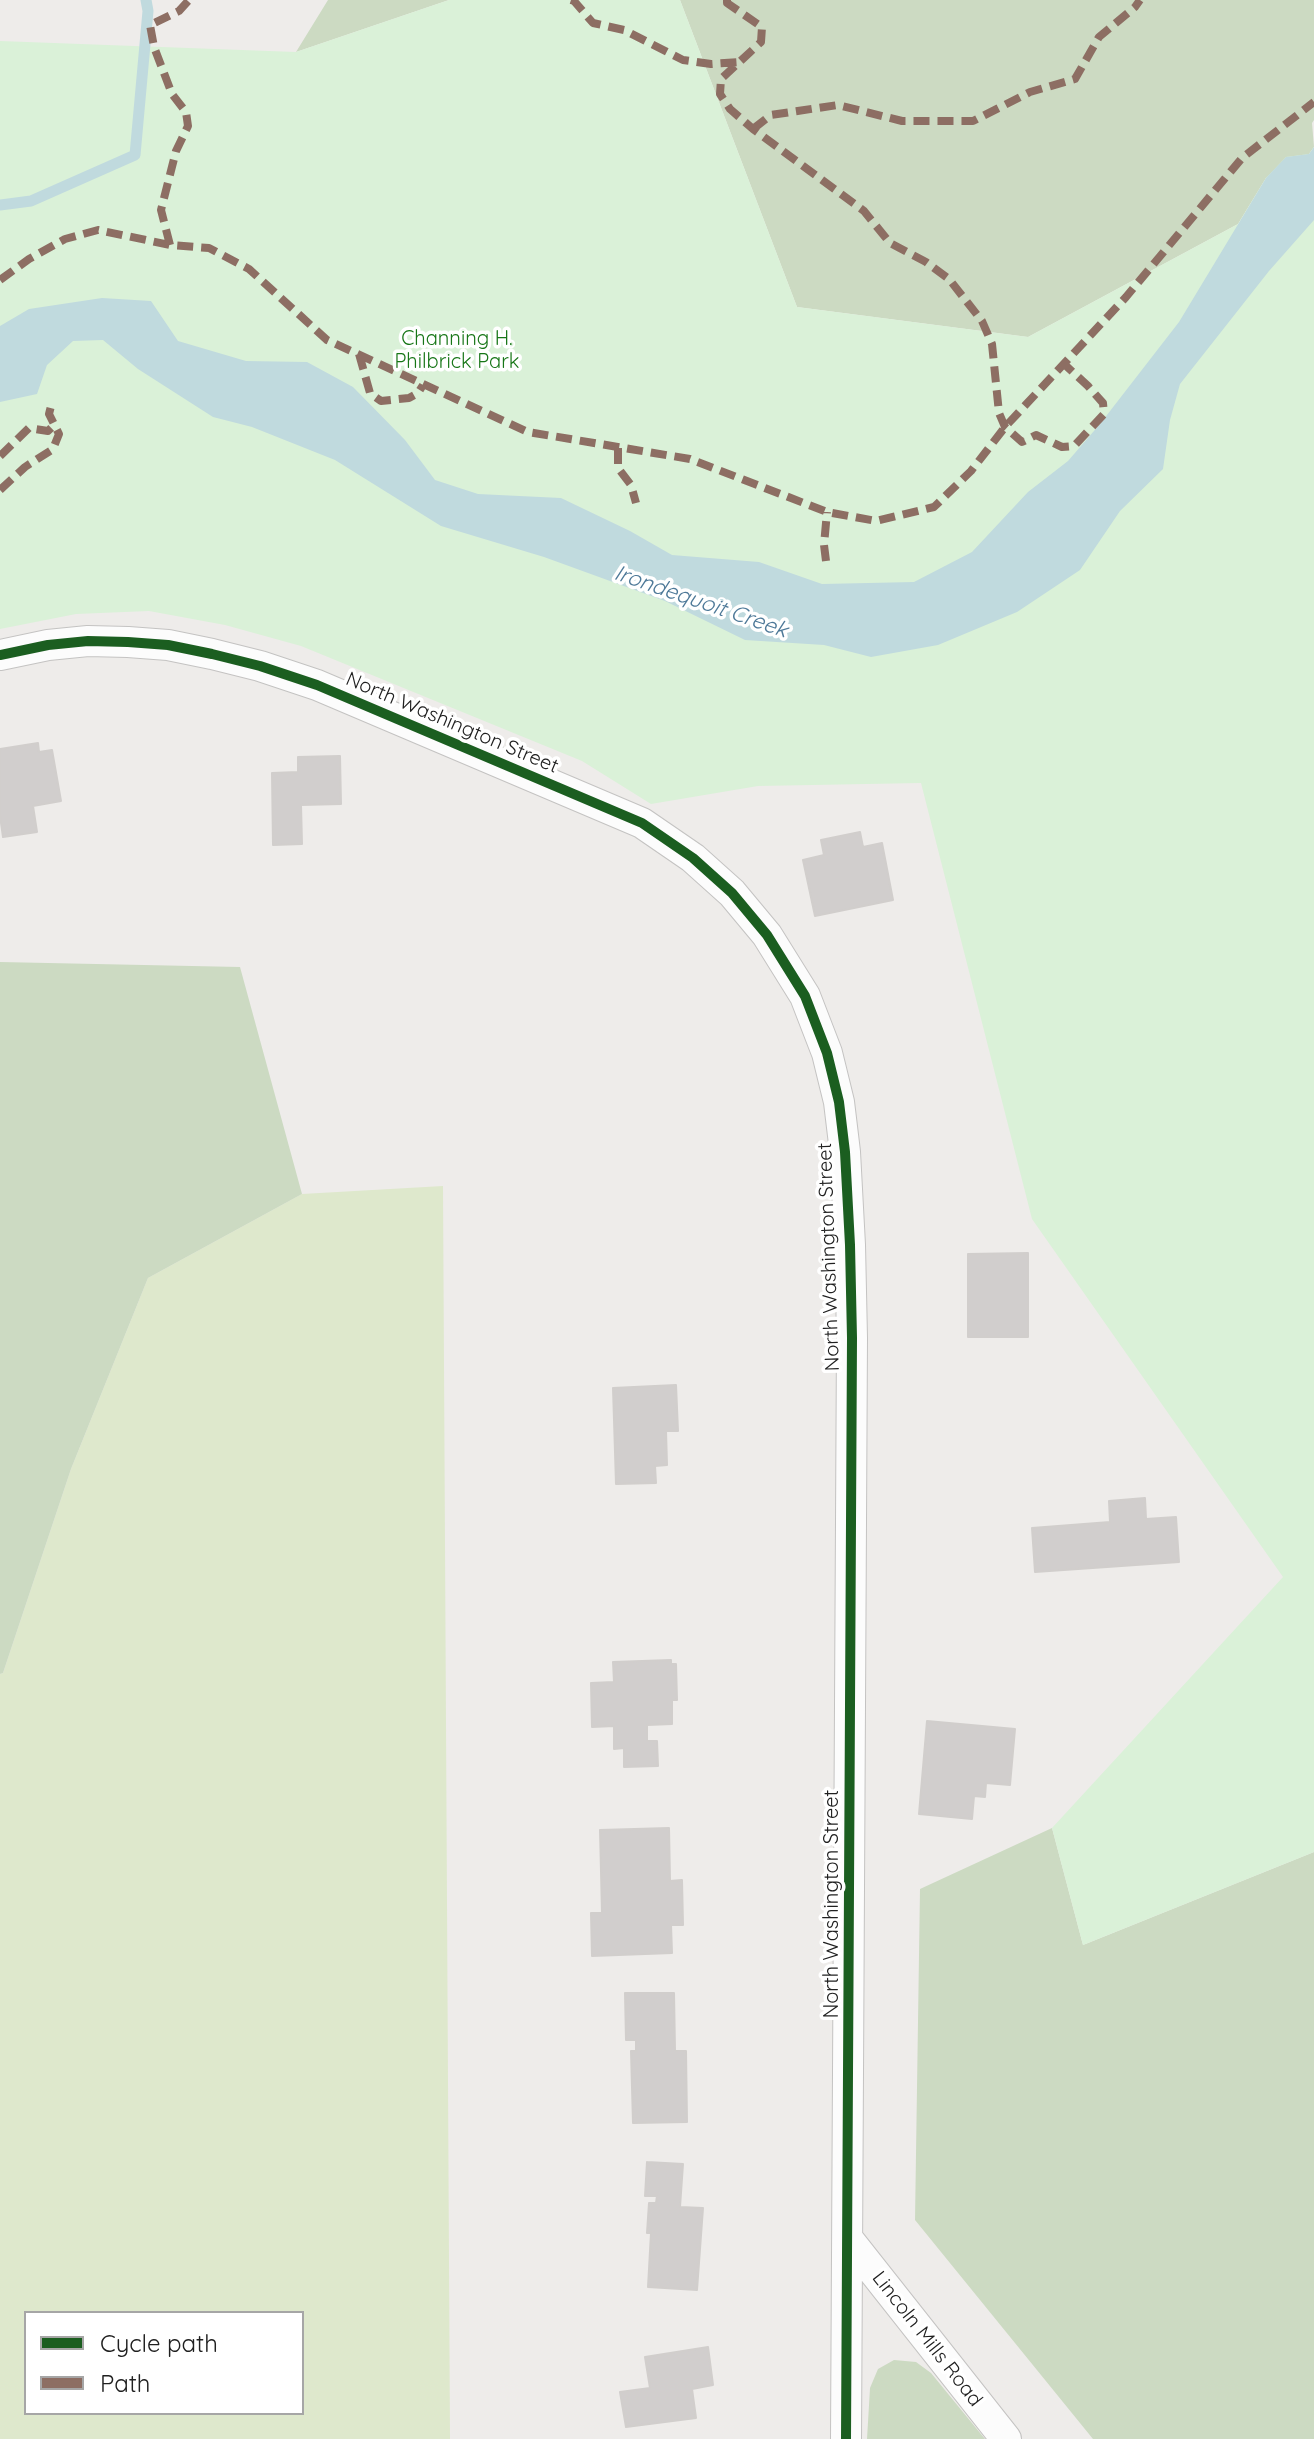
<!DOCTYPE html>
<html>
<head>
<meta charset="utf-8">
<style>
	body { margin:0 }
	#map { position:relative; width:1314px; height:2439px; overflow:hidden; background:#eeecea; font-family:Quicksand,sans-serif }
	canvas { display:block }
	.legend { position:absolute; left:24px; top:2311px; width:280px; height:104px; box-sizing:border-box; background:#fff; border:2px solid #a6a6a6; margin:0; padding:10px 14px; list-style:none; font-size:24px; color:#202020 }
	.legend li { display:flex; align-items:center; gap:16px; height:40px }
	.legend b { width:40px; border:2px solid #a6a6a6 }
</style>
</head>
<body>
<div id="map">
<canvas width="1314" height="2439"></canvas>
<ul class="legend">
<li><b style="height:10px;background:#1b5e20"></b>Cycle path</li>
<li><b style="height:10px;background:#8d6e63"></b>Path</li>
</ul>
</div>
<script>
const context = document.querySelector('canvas').getContext('2d');
context.lineJoin = 'round';
function fillPath(path, color) {
  context.fillStyle = color;
  context.fill(path, 'evenodd');
}
function poly(rows) {
  const path = new Path2D();
  for (const r of rows) {
    path.moveTo(r[0], r[1]);
    for (let i = 2; i < r.length; i += 2) path.lineTo(r[i], r[i + 1]);
  }
  return path;
}
function stroke(path, color, width, dash) {
  context.strokeStyle = color;
  context.lineWidth = width;
  context.lineCap = dash ? 'butt' : 'round';
  context.setLineDash(dash || []);
  context.stroke(path);
}
function drawText(font, color, halo, rows, align = 'center') {
  context.font = font + ' Quicksand,sans-serif';
  context.lineWidth = 7;
  context.setLineDash([]);
  context.textBaseline = 'middle';
  context.strokeStyle = halo;
  context.fillStyle = color;
  for (const [text, x, y, turn = 0] of rows) {
    context.save();
    context.translate(x, y);
    context.rotate((+turn || 0) * Math.PI / 180);
    context.textAlign = isNaN(turn) ? turn : align;
    if (halo) context.strokeText(text, 0, 0);
    context.fillText(text, 0, 0);
    context.restore();
  }
}
fillPath(poly([
	[443,1186,450,2439,0,2439,0,1674,3,1673,71,1469,148,1278,302,1194],
	[26,2313,302,2313,302,2413,26,2413]
]), '#dee8cc');
fillPath(poly([
	[328,0,449,0,296,52],
	[680,0,1314,0,1314,120,1312,123,1314,147,1309,154,1266,178,1238,224,1028,337,797,307],
	[0,962,240,967,302,1194,148,1278,71,1469,3,1673,0,1674],
	[1052,1828,1083,1945,1314,1852,1314,2439,1093,2439,915,2220,920,1889],
	[894,2360,916,2362,931,2373,985,2439,867,2439,870,2388,878,2369]
]), '#ccdac2');
fillPath(poly([
	[449,0,680,0,797,307,1028,337,1238,224,1266,178,1286,157,1309,154,1314,147,1314,1852,1083,1945,1052,1828,1283,1577,1032,1219,921,783,758,786,651,804,582,761,301,646,225,625,149,611,76,614,0,629,0,41,296,52]
]), '#daf1d8');
fillPath(poly([
	[1314,147,1314,220,1269,271,1180,384,1170,420,1163,469,1120,511,1080,570,1017,612,938,645,871,657,824,645,745,640,665,601,544,557,441,526,335,460,252,427,213,417,138,369,103,340,73,341,47,365,37,394,0,402,0,326,29,309,102,298,151,301,178,341,246,361,307,362,353,387,405,440,435,480,478,494,561,498,630,531,672,555,759,562,822,584,914,582,972,552,1028,492,1068,461,1100,424,1179,322,1266,178,1286,157,1309,154]
]), '#c0dade');
stroke(poly([
	[0,205,31,201,135,155,148,11,146,0]
]), '#c0dade', 11);
const building = poly([
	[38,743,39,752,52,750,61,801,33,806,37,832,3,837,0,816,0,749,38,743],
	[340,756,341,804,301,805,302,844,273,845,272,773,298,772,298,757,340,756],
	[860,832,863,847,882,843,893,900,815,916,803,860,824,855,821,840,860,832],
	[1028,1253,1028,1337,968,1337,968,1254,1028,1253],
	[676,1385,678,1431,666,1431,667,1465,655,1466,656,1483,616,1484,613,1388,676,1385],
	[1145,1498,1146,1519,1176,1517,1179,1562,1035,1572,1032,1528,1110,1522,1109,1501,1145,1498],
	[671,1660,671,1664,676,1664,677,1700,672,1700,672,1724,647,1725,647,1741,657,1741,658,1766,624,1767,624,1748,614,1749,614,1726,592,1727,591,1683,614,1682,613,1662,671,1660],
	[927,1721,1015,1729,1010,1785,986,1783,985,1797,974,1796,972,1819,919,1814,927,1721],
	[669,1828,670,1881,682,1880,683,1925,671,1925,672,1953,592,1956,591,1913,602,1913,600,1830,669,1828],
	[625,1993,674,1993,675,2051,686,2051,687,2122,633,2123,631,2051,636,2051,636,2040,626,2040,625,1993],
	[647,2162,683,2164,680,2207,703,2208,697,2290,648,2287,651,2233,647,2233,649,2203,656,2203,657,2196,645,2196,647,2162],
	[708,2347,713,2385,692,2389,696,2418,626,2427,620,2392,650,2388,645,2357,708,2347]
]);
fillPath(building, '#d1cecd');
stroke(building, '#d1cecc', 2);
const street = poly([
	[0,655,48,645,88,641,128,642,168,645,212,654,260,666,317,685,642,823,693,858,732,893,767,935,805,996,827,1053,839,1102,845,1152,850,1245,852,1338,846,2439],
	[848,2239,1006,2439]
]);
stroke(street, '#c4c3c2', 32);
stroke(street, '#fcfcfc', 30);
stroke(poly([
	[571,0,574,1,593,23,624,30,683,60,711,64,740,62],
	[727,0,727,3,762,27,761,42,721,79,720,94,730,109,753,129,864,211,890,243,926,262,949,279,982,321,992,344,999,413,1005,427,1022,442,1036,435,1062,447,1074,446,1104,414,1103,403,1088,386,1063,363],
	[753,129,771,115,838,105,902,121,973,121,1030,92,1075,79,1099,37,1135,7,1140,0],
	[170,245,161,210,176,151,188,126,186,112,172,94,154,47,150,25,179,11,189,0],
	[0,280,29,259,65,239,98,230,170,245,209,248,249,269,327,340,528,432,690,459,827,512,876,521,934,507,971,471,1005,427,1126,297,1242,158,1314,102],
	[359,354,370,393,381,401,409,398,418,393,423,385],
	[618,448,618,468,631,485,636,503],
	[0,456,29,428,48,431,54,425],
	[0,490,25,467,53,449,59,434,49,414,52,402],
	[826,561,824,545,827,512]
]), '#8d6e63', 8, [16, 8]);
stroke(poly([
	[0,655,48,645,88,641,128,642,168,645,212,654,260,666,317,685,642,823,693,858,732,893,767,935,805,996,827,1053,839,1102,845,1152,850,1245,852,1338,846,2439]
]), '#1b5e20', 10);
drawText('20px', '#177617', '#fff', [
	["Channing H.",457,339],
	["Philbrick Park",457,362]
]);
drawText('20px', '#202020', '#fff', [
	["North Washington Street",452,723,23],
	["North Washington Street",829,1257,-92],
	["North Washington Street",832,1904,-90],
	["Lincoln Mills Road",927,2339,52]
]);
drawText('italic 22px', '#4e7998', '#fff', [
	["Irondequoit Creek",701,602,19]
]);
</script>
</body>
</html>
